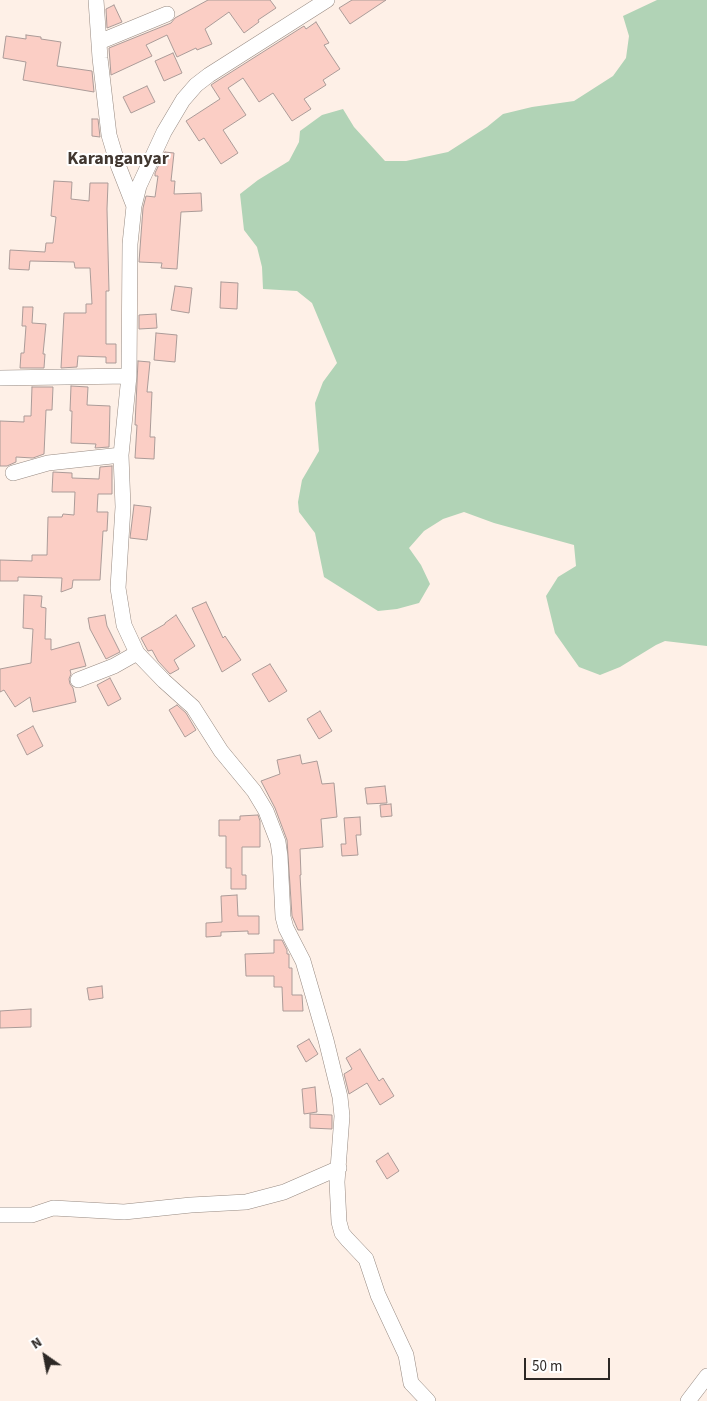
<!DOCTYPE html>
<html>
<head>
<meta charset="utf-8">
<style>
	body { margin:0 }
	#map { position:relative; width:707px; height:1401px; overflow:hidden; background:#fef0e7; font-family:"Source Sans 3",sans-serif }
	canvas { display:block }
	.north { position:absolute; left:20px; top:1331px; width:50px; height:50px; -webkit-text-stroke:4px #fff; paint-order:stroke; rotate:327deg; font-size:14px; font-weight:700; line-height:20px; text-align:center; color:#2d2825 }
	.north::after { content:''; display:block; margin:auto; width:18px; height:22px; background:#2d2825; clip-path:polygon(50% 0,100% 100%,50% 72%,0 100%) }
	.scale { position:absolute; left:524px; top:1358px; width:86px; height:22px; box-sizing:border-box; border:2px solid #2d2825; border-top:0; padding-left:6px; font-size:15px; line-height:18px; white-space:nowrap; color:#2d2825; -webkit-text-stroke:4px #fff; paint-order:stroke }
</style>
</head>
<body>
<div id="map">
<canvas width="707" height="1401"></canvas>
<div class="north">N</div>
<div class="scale">50 m</div>
</div>
<script>
const context = document.querySelector('canvas').getContext('2d');
context.lineJoin = 'round';
function fillPath(path, color) {
  context.fillStyle = color;
  context.fill(path, 'evenodd');
}
function poly(rows) {
  const path = new Path2D();
  for (const r of rows) {
    path.moveTo(r[0], r[1]);
    for (let i = 2; i < r.length; i += 2) path.lineTo(r[i], r[i + 1]);
  }
  return path;
}
function stroke(path, color, width, dash) {
  context.strokeStyle = color;
  context.lineWidth = width;
  context.lineCap = dash ? 'butt' : 'round';
  context.setLineDash(dash || []);
  context.stroke(path);
}
function drawText(font, color, halo, rows, align = 'center') {
  context.font = font + ' "Source Sans 3",sans-serif';
  context.lineWidth = 4;
  context.setLineDash([]);
  context.textBaseline = 'middle';
  context.strokeStyle = halo;
  context.fillStyle = color;
  for (const [text, x, y, turn = 0] of rows) {
    context.save();
    context.translate(x, y);
    context.rotate((+turn || 0) * Math.PI / 180);
    context.textAlign = isNaN(turn) ? turn : align;
    if (halo) context.strokeText(text, 0, 0);
    context.fillText(text, 0, 0);
    context.restore();
  }
}
fillPath(poly([
	[657,0,707,0,707,646,665,641,656,645,620,667,600,675,579,667,555,633,546,596,558,577,576,566,574,545,494,523,464,512,443,519,424,531,409,548,421,565,430,584,419,603,397,609,378,611,324,577,315,533,299,512,298,502,302,480,319,451,315,403,323,382,337,363,312,303,297,291,263,289,262,267,257,247,244,230,240,194,258,180,289,161,299,142,300,131,322,115,343,109,354,127,385,161,406,161,448,152,487,127,503,114,532,107,574,101,613,76,626,58,629,36,623,16]
]), '#b1d3b6');
const building = poly([
	[208,0,270,0,276,8,258,20,259,22,244,33,229,12,205,29,212,44,197,50,196,48,177,57,167,35,146,45,152,56,111,75,109,48,171,23,175,18,208,0],
	[352,0,386,0,350,24,339,8,352,0],
	[114,5,122,22,107,28,106,9,114,5],
	[316,22,329,43,324,45,340,69,323,80,326,85,304,99,311,109,292,121,273,93,259,102,243,78,228,88,246,115,223,130,238,153,221,164,204,138,199,141,186,121,220,99,211,85,214,83,304,26,306,29,316,22],
	[26,35,41,37,41,39,61,42,57,66,92,71,94,92,23,80,26,62,3,58,6,36,26,39,26,35],
	[173,53,182,73,164,81,155,61,173,53],
	[147,86,155,102,131,113,123,97,147,86],
	[92,119,98,119,100,137,92,136,92,119],
	[165,152,174,153,171,181,175,181,174,194,201,193,202,211,181,212,177,269,161,268,162,263,139,262,143,208,146,196,155,197,158,176,155,176,155,173,165,152],
	[54,181,72,182,71,199,89,201,90,183,108,183,107,209,109,291,106,291,106,344,116,344,116,363,106,363,106,357,78,356,77,367,61,368,64,313,86,313,86,304,92,304,90,268,75,268,74,262,30,261,29,270,9,269,10,250,45,252,46,243,53,243,56,217,51,216,54,181],
	[221,282,238,283,237,309,220,308,221,282],
	[175,286,192,288,189,313,171,310,175,286],
	[23,307,33,307,32,323,46,324,43,354,45,354,44,368,20,368,21,353,24,353,26,326,22,326,23,307],
	[156,314,157,328,139,329,139,315,156,314],
	[156,333,177,335,175,362,154,360,156,333],
	[138,361,150,362,147,392,152,392,150,437,155,437,154,459,135,458,137,425,135,425,138,361],
	[71,386,88,387,87,405,110,406,109,447,95,448,96,444,71,443,72,411,70,411,71,386],
	[32,387,53,387,52,410,46,410,44,454,33,458,16,457,16,462,7,466,0,466,0,421,24,422,24,416,31,416,32,387],
	[112,466,112,494,98,494,97,512,108,512,107,531,103,531,100,580,73,580,72,588,61,592,62,578,18,577,18,581,0,581,0,560,32,561,32,555,47,555,48,517,62,517,63,514,74,515,75,492,52,492,53,472,72,473,72,478,99,479,100,467,112,466],
	[134,505,151,507,147,540,130,538,134,505],
	[24,595,42,596,41,607,46,608,45,639,51,639,51,650,79,642,86,666,70,670,71,674,69,679,70,684,73,688,76,702,33,712,30,697,15,707,4,690,0,692,0,669,31,663,33,629,23,628,24,595],
	[206,602,223,638,225,636,241,660,222,672,192,608,206,602],
	[105,615,107,626,120,652,106,659,90,629,88,618,105,615],
	[176,615,195,646,174,660,179,669,170,674,158,661,152,650,148,651,141,638,165,624,165,623,176,615],
	[270,664,287,691,269,702,252,674,270,664],
	[110,678,121,699,108,706,97,685,110,678],
	[177,705,186,713,196,730,185,737,169,710,177,705],
	[320,711,332,731,319,739,307,719,320,711],
	[33,726,43,746,27,755,17,735,33,726],
	[300,755,302,764,317,761,322,784,334,783,337,817,321,819,323,847,300,849,301,875,300,875,303,930,298,930,292,916,287,840,275,808,261,781,280,774,277,760,300,755],
	[385,786,387,803,367,804,365,788,385,786],
	[391,804,392,816,381,817,380,805,391,804],
	[258,815,260,821,260,847,242,847,242,875,246,875,246,889,231,889,231,868,226,868,226,836,219,836,219,820,240,820,240,816,258,815],
	[360,817,361,835,356,835,358,855,342,856,341,844,346,844,344,818,360,817],
	[237,895,238,916,259,916,259,934,248,934,248,931,221,932,221,936,206,937,206,923,222,922,221,896,237,895],
	[274,940,282,940,287,950,287,954,289,954,289,968,292,968,292,995,302,995,303,1011,283,1011,282,987,274,987,274,976,246,976,245,954,274,953,274,940],
	[102,986,103,998,89,1000,87,988,102,986],
	[31,1009,31,1027,0,1028,0,1011,31,1009],
	[309,1039,318,1054,306,1062,297,1046,309,1039],
	[360,1049,379,1081,383,1078,394,1096,380,1105,367,1083,349,1094,344,1074,352,1069,346,1058,360,1049],
	[315,1087,317,1112,304,1114,302,1089,315,1087],
	[310,1114,332,1115,332,1129,310,1128,310,1114],
	[388,1153,399,1171,387,1179,376,1161,388,1153]
]);
fillPath(building, '#fbcec5');
stroke(building, '#ab9b98', 1);
const minor = poly([
	[96,0,100,58,109,135,118,165,134,206],
	[327,0,209,75,196,85,183,100,164,132,139,186,134,206,130,244,129,376,121,455,123,507,118,588,124,625,137,653,164,681,193,707,221,751,254,791,266,811,278,842,280,856,283,917,286,928,303,961,326,1040,340,1097,342,1116,337,1182,339,1222,342,1233,347,1239,366,1259,378,1295,406,1355,411,1383,428,1401],
	[99,42,167,14],
	[0,378,129,376],
	[13,473,48,463,121,455],
	[78,680,114,666,137,653],
	[0,1215,32,1215,53,1208,124,1212,191,1205,246,1202,284,1192,339,1168],
	[688,1401,707,1376]
]);
stroke(minor, '#978a82', 16);
stroke(minor, '#fff', 15);
drawText('bold 18px', '#413730', '#fff', [
	["Karanganyar",118,160]
]);
</script>
</body>
</html>
